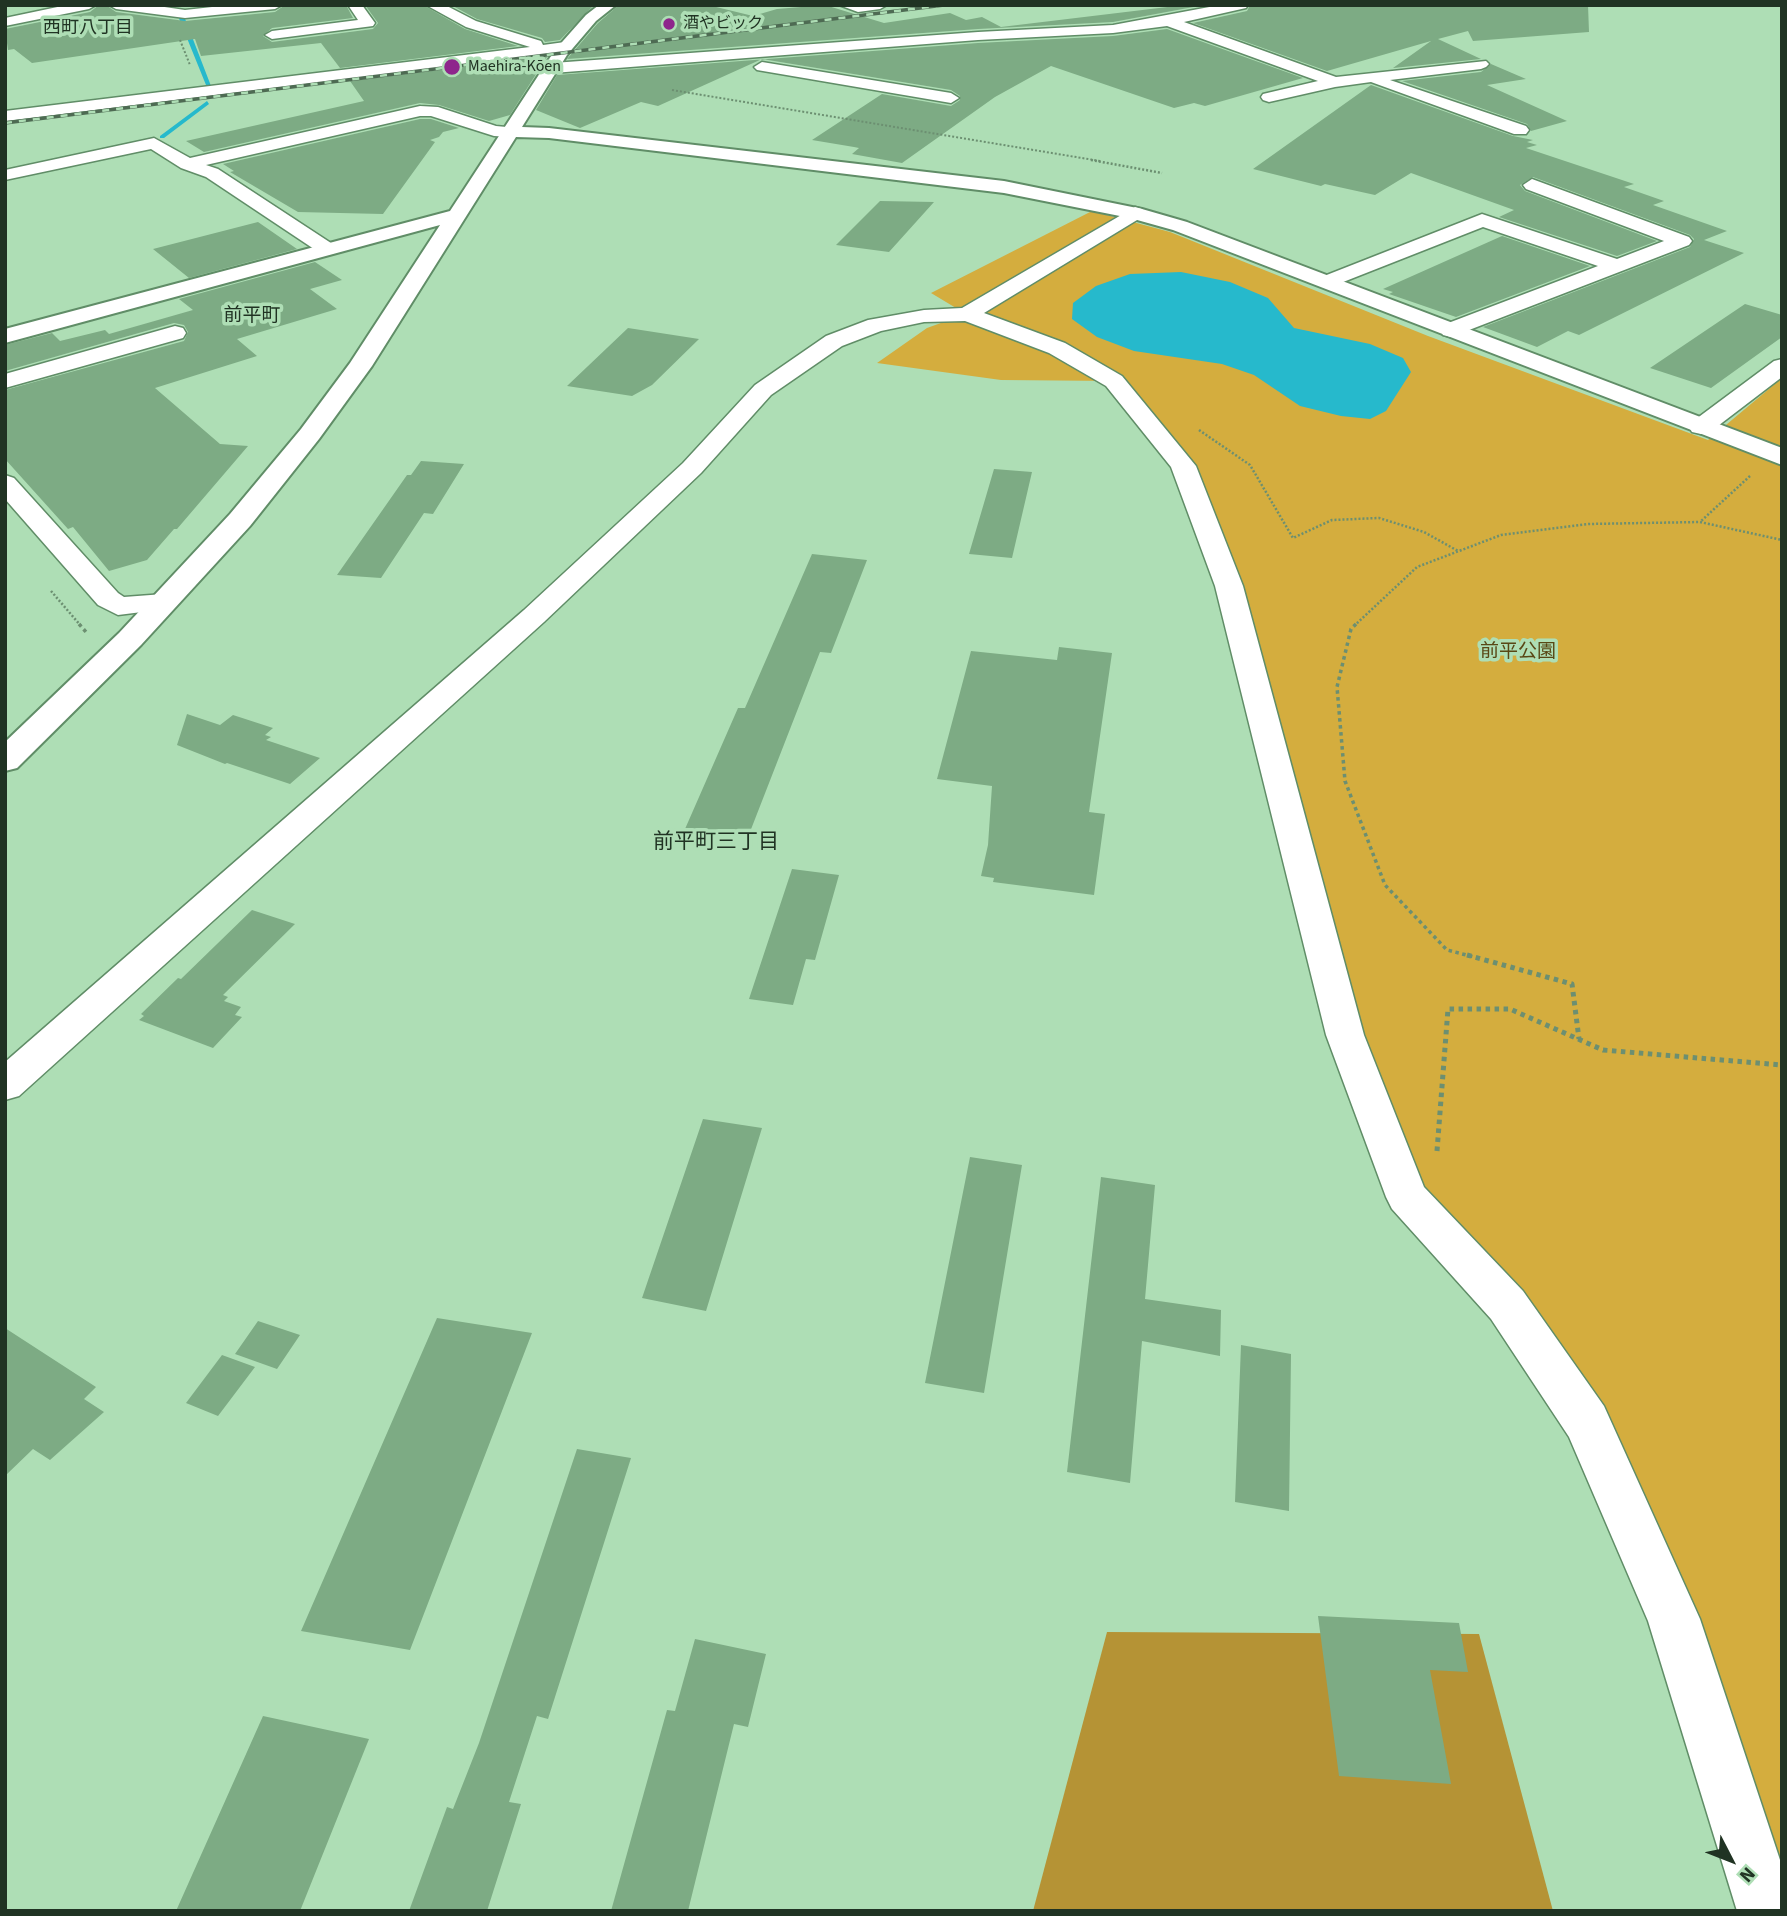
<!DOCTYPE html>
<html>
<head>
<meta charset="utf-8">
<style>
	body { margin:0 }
	#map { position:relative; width:1787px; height:1916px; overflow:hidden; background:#aedeb5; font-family:"Source Sans 3",sans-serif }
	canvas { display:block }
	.frame { position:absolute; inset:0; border:7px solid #203323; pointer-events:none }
	.north { position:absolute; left:1696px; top:1825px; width:70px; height:70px; -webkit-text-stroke:5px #aedeb5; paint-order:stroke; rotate:132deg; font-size:19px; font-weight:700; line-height:28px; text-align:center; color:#203323 }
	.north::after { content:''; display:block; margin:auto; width:24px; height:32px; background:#203323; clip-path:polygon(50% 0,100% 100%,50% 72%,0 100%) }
</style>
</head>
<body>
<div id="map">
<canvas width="1787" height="1916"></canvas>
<div class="frame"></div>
<div class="north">N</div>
</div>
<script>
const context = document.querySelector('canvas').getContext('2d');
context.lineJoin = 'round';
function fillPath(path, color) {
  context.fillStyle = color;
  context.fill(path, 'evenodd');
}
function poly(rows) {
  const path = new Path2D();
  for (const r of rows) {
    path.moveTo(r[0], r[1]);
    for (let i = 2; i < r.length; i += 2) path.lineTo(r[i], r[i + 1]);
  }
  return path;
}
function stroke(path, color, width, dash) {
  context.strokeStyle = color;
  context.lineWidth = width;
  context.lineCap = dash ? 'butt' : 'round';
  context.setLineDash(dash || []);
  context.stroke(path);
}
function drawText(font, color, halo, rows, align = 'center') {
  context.font = font + ' "Source Sans 3","Noto Sans JP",sans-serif';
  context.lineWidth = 7;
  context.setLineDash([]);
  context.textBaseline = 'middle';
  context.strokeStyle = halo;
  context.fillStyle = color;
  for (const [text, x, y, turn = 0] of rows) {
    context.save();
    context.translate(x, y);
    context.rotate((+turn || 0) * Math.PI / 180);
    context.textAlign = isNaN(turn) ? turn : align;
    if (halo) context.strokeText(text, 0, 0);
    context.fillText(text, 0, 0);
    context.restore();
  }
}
fillPath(poly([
	[1092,211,1170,232,1428,336,1708,440,1782,378,1782,1911,1587,1422,1407,1197,1183,466,1114,381,1001,380,877,363,927,328,966,314,931,293]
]), '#d4ad3e');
fillPath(poly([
	[1107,1632,1479,1634,1553,1911,1033,1911]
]), '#b59335');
fillPath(poly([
	[1181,272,1230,282,1268,298,1294,328,1370,344,1403,358,1411,372,1386,411,1370,419,1341,416,1300,406,1254,375,1222,364,1134,351,1097,337,1072,319,1073,303,1096,286,1130,274]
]), '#26b9cc');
fillPath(poly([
	[181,14,184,16,211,86,206,85,178,16,181,14],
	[207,101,209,104,164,138,160,138,160,136,207,101]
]), '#26b9cc');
fillPath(poly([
	[99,5,106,5,116,12,185,21,275,12,285,5,346,5,353,18,272,28,263,36,272,42,373,29,378,23,365,5,423,5,465,29,518,46,340,68,321,43,201,56,195,39,32,63,14,49,8,50,5,29,90,12],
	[451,5,594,5,560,40,545,42,542,38,477,19],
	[619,5,708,5,753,16,777,9,825,5,884,23,950,13,966,20,982,17,1001,27,1184,5,1204,5,1113,22,978,29,567,59,598,23],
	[1250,5,1588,5,1589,32,1473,41,1468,31,1438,39,1481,59,1393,68,1431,41,1327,71,1193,23,1247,11],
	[1167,29,1303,78,1205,106,1194,103,1174,108,1051,66,995,97,902,163,852,154,859,148,854,147,812,140,882,94,951,106,960,100,960,96,951,90,762,59,658,106,641,102,580,128,536,110,557,75,978,43,1113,36],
	[547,57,510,115,489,121,439,105,420,103,204,152,186,141,364,101,350,81],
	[1491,64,1526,79,1487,85,1567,121,1531,131,1527,124,1402,81,1481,72],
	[1371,85,1513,136,1533,140,1527,142,1537,145,1526,148,1634,184,1624,187,1664,201,1653,205,1727,231,1704,240,1744,253,1579,335,1568,331,1537,347,1483,327,1690,247,1694,239,1690,235,1533,177,1520,185,1525,191,1657,241,1617,256,1499,217,1514,210,1411,173,1375,195,1325,184,1321,186,1253,169],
	[420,119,431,119,459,128,443,132,439,137,430,140,435,142,383,214,298,212,230,172,234,171,223,164],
	[880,201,934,202,889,252,836,245],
	[258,222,297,249,189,278,153,249],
	[1502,236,1590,266,1456,317,1389,294,1393,292,1383,289],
	[315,262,342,280,310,289,337,309,237,339,257,356,155,388,220,444,248,446,177,529,174,529,147,560,109,571,73,527,68,529,5,459,5,390,184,341,188,332,184,325,174,323,5,371,5,345,52,333,60,341,105,330,109,334,193,310,179,299],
	[1745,304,1782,315,1782,337,1711,388,1650,368],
	[628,328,699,339,652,385,632,396,567,386],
	[421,461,464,464,433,514,424,513,381,578,337,575,407,475,411,475],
	[994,469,1032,472,1012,558,969,554],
	[812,554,867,560,831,653,820,652,748,837,685,829,738,708,745,708],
	[1059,647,1112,653,1089,812,1105,814,1094,895,993,882,994,878,981,876,988,845,992,786,937,779,971,651,1057,660],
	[187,714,220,725,233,715,273,728,265,735,271,737,266,740,320,758,290,784,227,763,225,764,177,745],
	[792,869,839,875,815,960,806,959,793,1005,749,999],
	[252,910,295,924,223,995,228,997,224,1001,241,1007,235,1015,242,1017,213,1048,139,1020,144,1016,141,1014,178,978,181,979],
	[703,1119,762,1128,706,1311,642,1298],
	[970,1157,1022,1165,984,1393,925,1383],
	[1101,1177,1155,1185,1145,1299,1221,1310,1220,1356,1142,1341,1130,1483,1067,1472],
	[437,1318,532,1333,410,1650,301,1631],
	[258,1321,300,1335,277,1369,235,1354],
	[5,1328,96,1387,84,1399,104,1412,50,1460,33,1449,5,1476],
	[1241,1345,1291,1354,1289,1511,1235,1502],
	[222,1355,255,1367,218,1416,186,1403],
	[577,1449,631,1458,548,1719,537,1716,509,1802,521,1804,487,1911,409,1911,447,1807,453,1809,479,1743],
	[1318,1616,1459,1623,1468,1672,1430,1670,1451,1784,1339,1776],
	[695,1639,766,1654,748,1727,734,1724,688,1911,611,1911,667,1710,675,1711],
	[263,1716,369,1739,300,1911,176,1911]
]), '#7dab84');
const minor = poly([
	[67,5,96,5,89,9,5,26,5,18,67,5],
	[109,5,151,5,185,10,230,5,282,5,275,9,185,18,116,9,109,5],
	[348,5,362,5,375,23,373,26,272,39,265,35,272,31,358,20,348,5],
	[426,5,445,5,476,21,541,41,543,45,565,42,573,47,565,52,5,121,5,111,530,47,466,27,426,5],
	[839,5,887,5,880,9,858,12,839,5],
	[1220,5,1248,5,1246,8,1184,22,1336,77,1486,61,1489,64,1486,67,1481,69,1390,80,1526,126,1529,130,1526,134,1514,134,1371,82,1335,87,1269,102,1263,100,1261,97,1263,94,1318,81,1167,26,1113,33,978,40,553,73,545,68,553,63,978,32,1113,25,1220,5],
	[762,62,951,93,959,98,951,103,757,70,754,67,762,62],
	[420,106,438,107,496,126,517,128,520,132,511,137,494,136,431,116,420,116,206,165,218,169,334,245,337,249,334,253,327,255,320,253,206,177,181,168,151,149,5,180,5,170,154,138,190,158,420,106],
	[1532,179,1689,237,1692,241,1689,245,1451,337,1443,335,1440,330,1443,325,1598,266,1483,227,1333,286,1319,286,1316,282,1319,278,1482,214,1617,259,1664,241,1526,189,1523,185,1532,179],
	[1135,207,1142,209,1145,213,1142,217,984,313,1065,343,1122,376,1196,466,1243,586,1364,1035,1424,1187,1523,1291,1604,1406,1700,1619,1782,1866,1782,1911,1737,1911,1648,1621,1569,1437,1491,1319,1392,1209,1386,1197,1326,1035,1215,586,1171,467,1106,386,1049,353,965,321,924,322,881,331,842,346,771,395,701,473,544,622,19,1096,5,1100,5,1062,524,610,683,463,755,385,826,336,868,320,924,310,962,308,1135,207],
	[175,326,183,328,186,333,183,338,5,388,5,374,175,326],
	[1782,359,1782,377,1710,432,1701,434,1692,432,1689,427,1692,422,1774,361,1782,359],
	[5,475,14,478,118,593,124,597,164,594,174,596,178,602,174,608,118,615,98,605,5,499,5,475]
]);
const tertiary = poly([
	[599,5,616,5,596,21,567,55,522,127,549,128,1004,181,1142,209,1187,222,1782,448,1782,465,1173,230,1130,218,1004,193,549,138,516,137,372,366,319,439,250,526,141,645,17,768,5,771,5,742,119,633,230,514,301,429,350,363,440,225,5,343,5,329,450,211,555,50,586,15,599,5]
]);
stroke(minor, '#608d67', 3);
stroke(tertiary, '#608d67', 4);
stroke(poly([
	[180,40,190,65],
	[672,90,1100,161]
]), '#6c8f71', 2, [2, 2]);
stroke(poly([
	[1091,160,1162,173],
	[1199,430,1250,465,1293,538,1332,520,1379,518,1424,532,1458,551],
	[1750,476,1700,522,1782,540],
	[51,591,81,626],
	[1354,626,1417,567,1501,535,1589,524,1700,522]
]), '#6c8f71', 2.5, [2, 2]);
stroke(poly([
	[79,624,86,632],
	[1356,624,1351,629,1337,687,1345,781,1385,885,1447,950,1474,957]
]), '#6c8f71', 3.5, [3.5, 3.5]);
stroke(poly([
	[1467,955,1572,984,1579,1039],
	[1437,1151,1448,1009,1510,1009,1603,1050,1782,1065]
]), '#6c8f71', 5, [4.5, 4.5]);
fillPath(minor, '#fff');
fillPath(tertiary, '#fff');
const rail = poly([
	[5,123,944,5]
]);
stroke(rail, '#4e6b53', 3.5);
stroke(rail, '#aedeb5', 2.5, [7]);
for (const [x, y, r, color] of [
	[669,24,7,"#8e268c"],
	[452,67,9,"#8e268c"]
]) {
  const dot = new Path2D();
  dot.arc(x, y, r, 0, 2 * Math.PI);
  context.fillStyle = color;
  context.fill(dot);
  stroke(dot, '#aedeb5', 2.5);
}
drawText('16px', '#203323', '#aedeb5', [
	["酒やビック",683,24],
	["Maehira-Kōen",468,67]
], 'left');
drawText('18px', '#203323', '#aedeb5', [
	["西町八丁目",88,29]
]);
drawText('19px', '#203323', '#aedeb5', [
	["前平町",252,317]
]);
drawText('19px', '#594715', '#aedeb5', [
	["前平公園",1518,653]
]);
drawText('21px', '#203323', '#aedeb5', [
	["前平町三丁目",716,843]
]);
</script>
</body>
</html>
